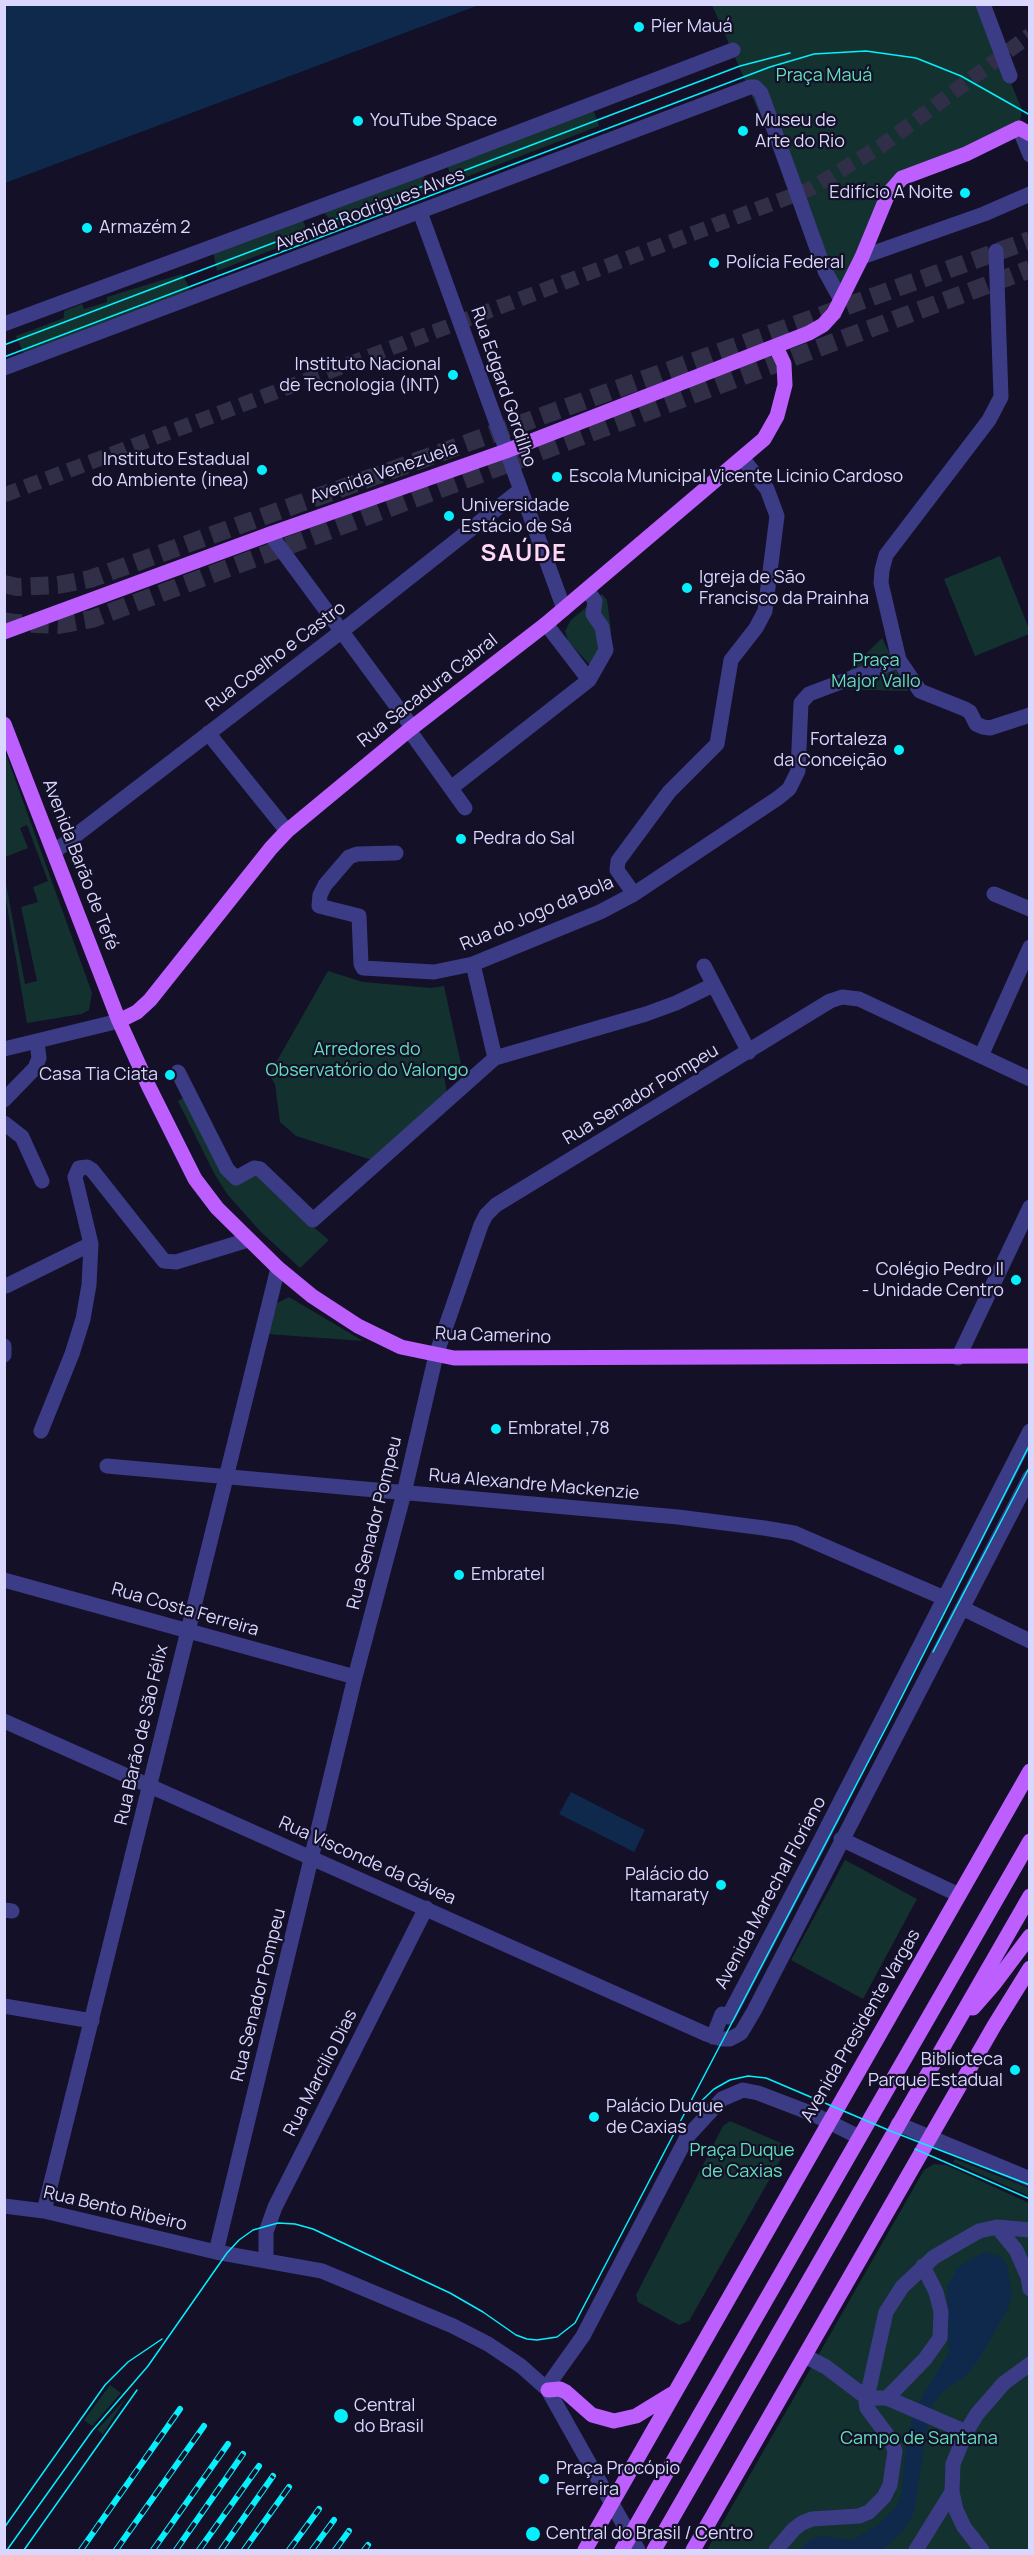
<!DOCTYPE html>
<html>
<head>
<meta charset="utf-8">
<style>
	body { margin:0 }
	#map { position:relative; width:1034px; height:2555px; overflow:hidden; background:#131028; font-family:Manrope,sans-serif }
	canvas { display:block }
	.frame { position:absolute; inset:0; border:6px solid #dad7ff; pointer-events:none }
</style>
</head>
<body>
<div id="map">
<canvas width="1034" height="2555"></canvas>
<div class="frame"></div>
</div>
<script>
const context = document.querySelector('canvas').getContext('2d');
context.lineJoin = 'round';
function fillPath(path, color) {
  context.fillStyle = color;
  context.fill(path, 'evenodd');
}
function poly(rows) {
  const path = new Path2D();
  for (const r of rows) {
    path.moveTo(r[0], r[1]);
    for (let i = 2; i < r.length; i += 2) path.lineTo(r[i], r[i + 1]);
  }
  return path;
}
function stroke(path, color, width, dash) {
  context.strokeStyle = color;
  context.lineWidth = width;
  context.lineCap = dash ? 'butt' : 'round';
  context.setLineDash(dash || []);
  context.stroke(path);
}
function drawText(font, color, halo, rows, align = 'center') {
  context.font = font + ' Manrope,sans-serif';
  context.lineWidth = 4.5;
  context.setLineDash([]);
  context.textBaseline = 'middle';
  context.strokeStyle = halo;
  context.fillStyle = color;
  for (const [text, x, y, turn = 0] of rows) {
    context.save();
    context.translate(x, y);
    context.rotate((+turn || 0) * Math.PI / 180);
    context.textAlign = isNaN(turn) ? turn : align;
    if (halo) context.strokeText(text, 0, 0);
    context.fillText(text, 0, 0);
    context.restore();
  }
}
fillPath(poly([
	[712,5,979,5,1022,110,1019,128,901,176,840,297],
	[593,109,599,126,453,182,447,165],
	[423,172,429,192,335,227,323,211],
	[302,218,309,236,217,271,213,251],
	[182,274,191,291,24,354,16,336,64,318,64,311,82,304,84,309,107,302,107,297],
	[1000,556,1029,629,1029,634,975,656,944,579],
	[602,594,607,600,611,631,592,664,589,664,568,641,565,631,571,620],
	[882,638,908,691,831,689],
	[5,751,92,993,89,1010,82,1014,27,1023,5,894,5,879,25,984,37,981,21,907,38,902,33,887,48,881,27,825,20,828,28,848,5,857],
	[328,971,363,982,431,988,444,986,461,1064,443,1068,447,1094,372,1160,296,1136,280,1122,275,1084,269,1075],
	[183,1098,236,1184,258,1173,298,1214,329,1240,300,1268,260,1231,227,1194,214,1173,178,1101],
	[289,1297,363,1341,267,1334,273,1305],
	[845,1860,917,1899,863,1999,791,1960],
	[730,2121,781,2143,785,2152,689,2321,679,2325,638,2302,636,2295,723,2126],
	[955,2159,1029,2188,1029,2196,953,2162],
	[934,2164,946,2165,1029,2203,1029,2550,707,2550,924,2170],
	[110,2385,121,2393,92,2426,84,2420],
	[126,2398,103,2434,97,2430]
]), '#13322f');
fillPath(poly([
	[5,4,479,4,479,5,5,183],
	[571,1792,645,1830,634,1852,559,1814],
	[984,2252,1000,2256,1007,2265,1012,2294,1009,2307,976,2364,964,2377,943,2391,930,2408,916,2501,912,2517,901,2533,888,2545,878,2550,799,2550,808,2541,820,2536,853,2540,879,2524,895,2508,901,2495,907,2437,913,2415,919,2402,949,2352,947,2287,958,2267]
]), '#0f294d');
stroke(poly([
	[4,495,810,189,881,146,1030,35]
]), '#312e48', 15, [15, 8]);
stroke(poly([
	[4,584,17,587,58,585,90,579,1030,240],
	[4,621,15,623,59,625,92,619,1030,269]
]), '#312e48', 18, [18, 9]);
stroke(poly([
	[983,4,1010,76],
	[1019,128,1030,155],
	[420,212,564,609],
	[862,257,984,214,1030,194],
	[4,324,438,163,733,50],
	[4,368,750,87,755,87,761,93,825,271,840,298],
	[270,534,412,727],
	[546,624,589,680],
	[899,660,881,583,882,570,886,555,989,420,1001,397,996,251],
	[409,730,465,808],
	[208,733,287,831],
	[451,788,589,680,606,650,602,627,593,614,595,601,587,590],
	[54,852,342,631,519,491],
	[396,853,357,854,349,857,325,885,320,895,319,906,359,916,361,964,363,968,434,972,473,964,600,912,634,894,778,798,789,789,798,771,801,703,809,694,899,660,920,691,965,709,970,712,976,724,983,727,990,728,1030,715],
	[634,894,617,870,618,861,669,792,717,744,731,660,756,628,765,611,777,516,767,489,742,458],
	[994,894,1030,909],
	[473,964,495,1058],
	[704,966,749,1052],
	[4,1049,119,1021],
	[981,1056,1030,947],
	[178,1072,227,1169,236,1178,254,1168,260,1169,313,1220,495,1058,646,1014,676,1003,713,985],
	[4,1100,35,1068,39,1058,37,1042],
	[4,1123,22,1137,42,1181],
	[6,1286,91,1244],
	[4,1346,4,1355],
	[958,1358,1030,1207],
	[41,1431,72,1354,83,1319,89,1285,91,1244,75,1177,79,1168,87,1167,92,1170,164,1261,176,1262,248,1240],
	[107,1466,678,1517,764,1528,794,1533,944,1598],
	[4,1580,355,1677],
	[962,1608,1030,1641],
	[4,1721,706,2034,721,2039,730,2039,741,2033,754,2011,1030,1477],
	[841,1839,959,1895],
	[4,1910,12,1911],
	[4,2006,92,2021],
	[713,2037,722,2014,728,2017,815,1851,1030,1431],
	[898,2124,1030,2179],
	[4,2206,44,2211,216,2252,322,2271,453,2326,488,2344,521,2366,548,2390,638,2550],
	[44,2211,278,1268],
	[997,2227,1016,2250,1028,2277,1030,2289],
	[216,2252,355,1677,404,1493,436,1355,481,1225,486,1215,496,1205,830,1001,842,997,859,999,1030,1079],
	[266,2259,266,2232,275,2207,426,1908],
	[805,2356,826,2367,867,2398,887,2398,966,2432],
	[546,2388,583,2336,687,2137,722,2099,743,2090,758,2093,813,2114,859,2137],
	[887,2398,925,2359,940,2338,941,2312,936,2292,923,2266],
	[776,2550,794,2529,802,2523,812,2519,859,2516,869,2512,884,2497,890,2485,895,2451,891,2440,867,2408,866,2402,886,2312,902,2287,934,2257,979,2231,997,2227,1030,2230],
	[916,2550,952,2492],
	[982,2550,964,2527,956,2510,952,2492,953,2464,966,2432,977,2414,1004,2383,1030,2364]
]), '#3c3c86', 15);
stroke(poly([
	[4,632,270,534,506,451,809,333,823,325,834,313,862,257,888,194,902,178,966,154,1019,128,1030,134],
	[4,724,119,1021,149,1087,195,1179,217,1208,278,1268,312,1296,358,1326,401,1347,454,1358,1030,1356],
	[119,1021,137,1012,150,1000,271,848,287,831,409,730,546,624,764,439,777,416,785,385,784,364,776,347],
	[973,2008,994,1984,1030,1936],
	[548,2390,560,2389,566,2392,592,2415,614,2421,636,2416,672,2394],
	[585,2550,1030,1771],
	[622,2550,1030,1841],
	[654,2550,1030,1896],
	[693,2550,994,2026,1030,1968]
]), '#bc5ffe', 15);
stroke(poly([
	[4,345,740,66,790,53],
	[4,357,770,67,814,54,866,51,916,58,961,76,1030,115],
	[933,1652,1030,1466],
	[691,2111,714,2089,730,2080,748,2076,766,2078,893,2132,1030,2185],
	[915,2149,1030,2199],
	[4,2528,105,2385,128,2362,162,2339],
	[7,2550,92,2431,148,2366,227,2253,239,2240,253,2230,278,2223,295,2224,313,2229,450,2293,483,2312,516,2335,527,2339,537,2340,557,2337,575,2323,889,1722,1030,1444],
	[24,2550,137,2390]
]), '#05effd', 1.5);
const rail = poly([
	[81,2550,180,2409],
	[116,2550,204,2426],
	[153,2550,228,2444],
	[176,2550,243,2454],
	[199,2550,259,2466],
	[221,2550,273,2476],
	[244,2550,289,2487],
	[289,2550,319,2509],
	[312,2550,334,2520],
	[335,2550,349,2531],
	[364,2550,368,2545]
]);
stroke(rail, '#05effd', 6);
stroke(rail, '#131028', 4, [11]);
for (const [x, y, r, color] of [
	[639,27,6,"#05effd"],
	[358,121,6,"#05effd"],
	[743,131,6,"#05effd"],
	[965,193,6,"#05effd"],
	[87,228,6,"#05effd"],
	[714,263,6,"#05effd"],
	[453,375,6,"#05effd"],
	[262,470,6,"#05effd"],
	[557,477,6,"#05effd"],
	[449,516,6,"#05effd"],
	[687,588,6,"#05effd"],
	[899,750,6,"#05effd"],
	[461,839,6,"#05effd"],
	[170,1075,6,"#05effd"],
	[1016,1280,6,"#05effd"],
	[496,1429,6,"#05effd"],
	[459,1575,6,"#05effd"],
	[721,1885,6,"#05effd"],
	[1015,2070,6,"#05effd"],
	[594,2117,6,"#05effd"],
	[341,2416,8,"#05effd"],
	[544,2479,6,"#05effd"],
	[533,2534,8,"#05effd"]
]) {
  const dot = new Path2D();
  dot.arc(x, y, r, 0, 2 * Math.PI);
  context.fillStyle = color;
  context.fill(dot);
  stroke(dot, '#131028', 2);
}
drawText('18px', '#dad7ff', '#131028', [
	["Píer Mauá",651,27],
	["YouTube Space",370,121],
	["Museu de",755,121],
	["Arte do Rio",755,142],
	["Edifício A Noite",953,193,"right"],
	["Armazém 2",99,228],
	["Polícia Federal",726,263],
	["Instituto Nacional",441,365,"right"],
	["de Tecnologia (INT)",441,386,"right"],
	["Instituto Estadual",250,460,"right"],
	["do Ambiente (inea)",250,481,"right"],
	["Escola Municipal Vicente Licinio Cardoso",569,477],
	["Universidade",461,506],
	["Estácio de Sá",461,527],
	["Igreja de São",699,578],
	["Francisco da Prainha",699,599],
	["Fortaleza",887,740,"right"],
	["da Conceição",887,761,"right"],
	["Pedra do Sal",473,839],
	["Casa Tia Ciata",158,1075,"right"],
	["Colégio Pedro II",1004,1270,"right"],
	["- Unidade Centro",1004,1291,"right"],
	["Embratel ,78",508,1429],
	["Embratel",471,1575],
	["Palácio do",709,1875,"right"],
	["Itamaraty",709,1896,"right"],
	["Biblioteca",1003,2060,"right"],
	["Parque Estadual",1003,2081,"right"],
	["Palácio Duque",606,2107],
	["de Caxias",606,2128],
	["Central",354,2406],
	["do Brasil",354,2427],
	["Praça Procópio",556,2469],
	["Ferreira",556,2490],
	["Central do Brasil / Centro",546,2534]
], 'left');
drawText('18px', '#62dfbb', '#131028', [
	["Praça Mauá",824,76],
	["Praça",876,661],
	["Major Vallo",876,682],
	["Arredores do",367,1050],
	["Observatório do Valongo",367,1071],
	["Praça Duque",742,2151],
	["de Caxias",742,2172],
	["Campo de Santana",919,2439]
]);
drawText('18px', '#dad7ff', '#131028', [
	["Avenida Rodrigues Alves",370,210,-21],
	["Rua Edgard Gordilho",503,387,71],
	["Avenida Venezuela",384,473,-19],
	["Rua Coelho e Castro",276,657,-37],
	["Rua Sacadura Cabral",428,691,-38],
	["Avenida Barão de Tefé",80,865,69],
	["Rua do Jogo da Bola",537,914,-23],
	["Rua Senador Pompeu",641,1095,-31],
	["Rua Camerino",493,1336,2],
	["Rua Alexandre Mackenzie",534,1485,5],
	["Rua Senador Pompeu",375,1523,-76],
	["Rua Costa Ferreira",185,1610,16],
	["Rua Barão de São Félix",142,1735,-77],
	["Rua Visconde da Gávea",367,1861,24],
	["Avenida Marechal Floriano",771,1893,-62],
	["Rua Senador Pompeu",259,1995,-76],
	["Avenida Presidente Vargas",861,2026,-60],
	["Rua Marcílio Dias",321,2073,-63],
	["Rua Bento Ribeiro",115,2209,13]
]);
context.letterSpacing = '1.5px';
drawText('bold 24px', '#ffd9f3', '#131028', [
	["SAÚDE",524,554]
]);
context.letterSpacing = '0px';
</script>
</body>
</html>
